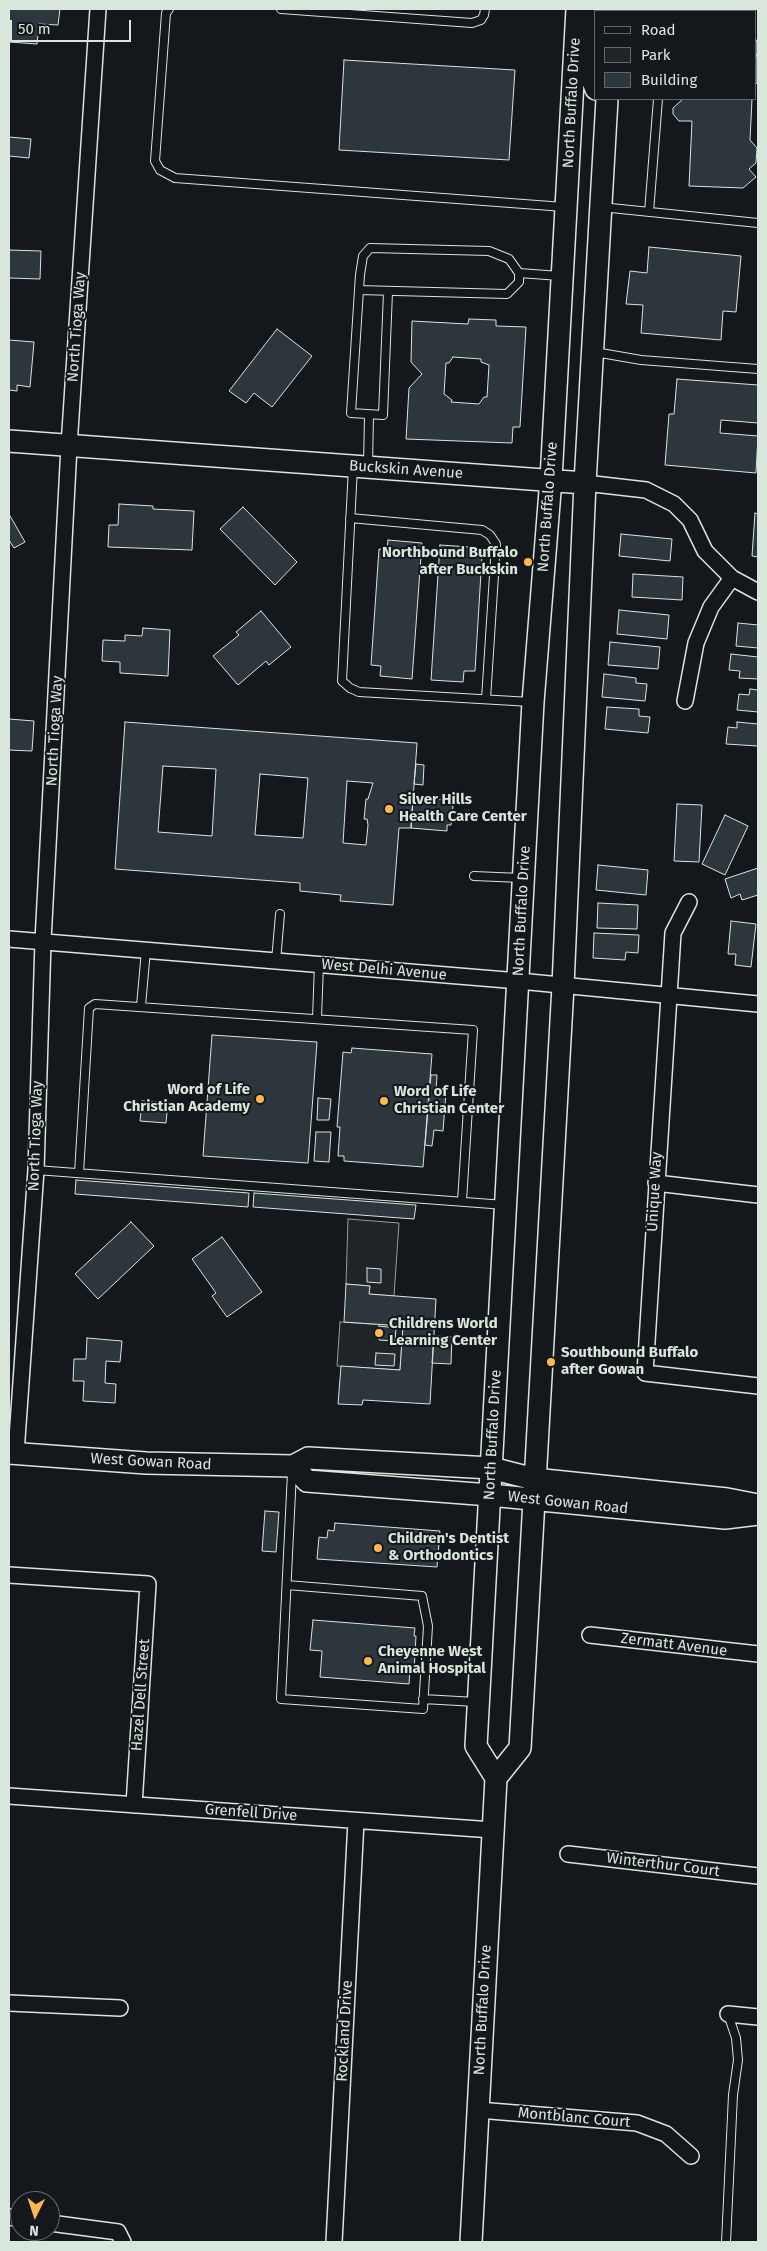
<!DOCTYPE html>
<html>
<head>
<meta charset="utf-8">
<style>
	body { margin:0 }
	#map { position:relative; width:767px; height:2251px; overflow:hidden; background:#14181c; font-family:"Fira Sans",sans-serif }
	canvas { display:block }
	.frame { position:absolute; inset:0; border:10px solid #d8e6dc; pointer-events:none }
	.legend { position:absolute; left:594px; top:10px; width:162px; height:90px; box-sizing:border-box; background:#14181c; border:1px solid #626a69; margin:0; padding:6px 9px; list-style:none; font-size:15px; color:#d8e6dc }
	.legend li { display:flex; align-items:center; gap:10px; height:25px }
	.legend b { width:25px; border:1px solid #626a69 }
	.north { position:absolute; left:10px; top:2191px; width:50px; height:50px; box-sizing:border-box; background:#14181c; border:1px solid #626a69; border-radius:50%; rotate:184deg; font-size:14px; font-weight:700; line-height:20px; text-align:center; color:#d8e6dc }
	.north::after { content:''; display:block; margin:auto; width:18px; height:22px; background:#ffb74d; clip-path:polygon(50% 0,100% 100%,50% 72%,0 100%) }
	.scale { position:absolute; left:10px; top:20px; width:121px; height:22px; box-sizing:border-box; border:2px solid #d8e6dc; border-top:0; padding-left:6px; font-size:15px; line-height:18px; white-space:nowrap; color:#d8e6dc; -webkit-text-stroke:4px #14181c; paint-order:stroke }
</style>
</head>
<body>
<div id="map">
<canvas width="767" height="2251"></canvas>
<div class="frame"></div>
<ul class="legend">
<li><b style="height:6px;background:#14181c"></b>Road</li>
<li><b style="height:14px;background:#202428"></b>Park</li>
<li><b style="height:14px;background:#2c363c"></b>Building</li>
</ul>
<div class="north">N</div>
<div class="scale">50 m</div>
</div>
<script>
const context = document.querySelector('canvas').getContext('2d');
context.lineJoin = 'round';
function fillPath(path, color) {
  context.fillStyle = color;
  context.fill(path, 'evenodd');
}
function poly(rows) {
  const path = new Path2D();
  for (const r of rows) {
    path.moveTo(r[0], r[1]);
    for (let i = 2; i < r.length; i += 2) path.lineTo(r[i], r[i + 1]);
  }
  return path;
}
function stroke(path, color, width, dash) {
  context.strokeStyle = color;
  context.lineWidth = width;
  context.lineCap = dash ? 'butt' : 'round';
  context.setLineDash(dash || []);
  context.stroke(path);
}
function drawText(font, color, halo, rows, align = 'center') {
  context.font = font + ' "Fira Sans",sans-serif';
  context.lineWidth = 4;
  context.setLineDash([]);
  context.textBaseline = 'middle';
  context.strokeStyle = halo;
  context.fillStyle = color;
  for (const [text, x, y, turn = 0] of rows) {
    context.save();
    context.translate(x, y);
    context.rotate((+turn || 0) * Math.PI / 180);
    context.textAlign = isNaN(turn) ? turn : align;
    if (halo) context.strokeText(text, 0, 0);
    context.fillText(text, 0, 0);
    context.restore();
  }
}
const green = poly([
	[348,1219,399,1223,394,1296,369,1294,370,1286,346,1284,348,1219],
	[340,1322,403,1326,400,1370,337,1366,340,1322]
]);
fillPath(green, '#202428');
stroke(green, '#939e99', 1);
const building = poly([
	[9,9,60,9,58,25,39,24,37,44,9,42,9,9],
	[756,40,758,43,758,53,756,55,758,58,758,82,756,84,756,40],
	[344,60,515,70,509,160,339,150,344,60],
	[683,99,752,99,750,140,757,148,756,163,749,169,756,177,743,188,689,186,692,121,679,121,673,114,673,108,683,99],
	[9,137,31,139,29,158,9,156,9,137],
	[649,247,741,256,736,312,723,311,721,340,641,333,643,305,626,304,630,271,647,273,649,247],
	[9,250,41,251,40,279,9,278,9,250],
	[469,319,496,320,496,326,526,327,520,427,513,427,512,443,406,439,409,388,422,374,411,362,412,321,468,324,469,319],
	[453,357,481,359,481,362,489,365,487,397,484,397,479,404,451,402,452,400,444,394,446,363,449,363,453,357],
	[277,329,312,356,272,407,254,393,246,403,229,391,277,329],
	[9,340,34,342,30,387,17,385,17,391,9,390,9,340],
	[677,379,758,385,758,423,721,420,720,433,758,436,756,473,665,465,669,414,674,414,677,379],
	[119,504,153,506,153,509,194,511,192,550,108,547,109,525,118,525,119,504],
	[243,507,297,562,275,585,220,529,243,507],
	[755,513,758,514,758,557,752,556,755,513],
	[9,514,25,542,14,548,9,540,9,514],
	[621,534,672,539,670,561,619,556,621,534],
	[388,540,422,543,412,679,380,676,381,666,371,665,379,549,387,550,388,540],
	[440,545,470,547,470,555,482,556,475,671,464,671,463,682,431,680,440,545],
	[633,574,683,577,682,600,632,597,633,574],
	[619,610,669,615,667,639,617,634,619,610],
	[261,611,291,647,269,665,266,661,238,685,213,656,239,635,236,632,261,611],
	[738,623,758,625,758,648,736,646,738,623],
	[143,628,170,630,168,676,120,673,120,662,102,661,103,640,125,641,125,635,142,636,143,628],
	[610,642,660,647,658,669,608,665,610,642],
	[731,654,758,657,758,679,739,678,740,671,729,670,731,654],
	[604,674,636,678,636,683,647,684,645,701,602,697,604,674],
	[750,689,758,690,758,712,737,710,739,694,749,695,750,689],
	[607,707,639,709,639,716,650,717,648,733,605,729,607,707],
	[9,719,34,721,32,751,9,750,9,719],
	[125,722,417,743,411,828,399,828,393,905,340,901,341,895,300,891,300,883,115,869,125,722],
	[163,766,216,769,212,836,158,832,163,766],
	[260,774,308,778,303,838,255,835,260,774],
	[347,781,373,783,368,799,366,799,364,819,367,819,368,825,366,845,343,843,347,781],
	[737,722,758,724,758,746,726,744,728,727,737,728,737,722],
	[416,764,424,765,423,785,414,784,416,764],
	[413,797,448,800,448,805,453,806,451,825,447,825,447,831,411,828,413,797],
	[677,804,702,805,699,862,674,861,677,804],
	[725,815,748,826,725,875,702,864,725,815],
	[598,865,648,870,646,895,596,890,598,865],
	[758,868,758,895,742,900,740,894,731,898,725,879,758,868],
	[598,903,638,905,637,929,597,928,598,903],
	[731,921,756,924,751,967,735,965,736,954,728,954,731,921],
	[594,933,639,935,638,953,626,952,625,960,593,958,594,933],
	[212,1035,317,1042,308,1163,203,1156,212,1035],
	[352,1048,432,1054,423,1167,344,1161,344,1156,338,1156,340,1127,337,1127,343,1052,351,1053,352,1048],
	[431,1075,437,1075,436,1091,446,1092,443,1131,434,1130,432,1146,425,1145,431,1075],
	[318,1098,331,1099,329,1120,317,1120,318,1098],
	[142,1101,168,1102,166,1123,140,1121,142,1101],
	[316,1132,331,1132,329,1162,314,1161,316,1132],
	[76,1180,249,1193,248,1207,75,1194,76,1180],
	[254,1193,416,1205,414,1219,253,1207,254,1193],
	[131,1222,154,1246,98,1299,75,1274,131,1222],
	[222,1237,262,1292,227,1317,212,1296,216,1293,192,1259,222,1237],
	[367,1268,381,1269,381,1283,367,1282,367,1268],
	[346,1284,370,1286,369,1294,436,1299,430,1404,363,1400,362,1405,338,1404,341,1366,400,1370,403,1326,344,1322,346,1284],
	[379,1326,396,1328,395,1341,379,1340,379,1326],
	[434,1336,452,1337,451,1364,432,1363,434,1336],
	[87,1338,122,1341,120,1362,106,1361,105,1383,116,1384,115,1403,83,1401,84,1381,73,1381,74,1359,86,1359,87,1338],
	[376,1353,395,1354,394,1366,375,1365,376,1353],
	[265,1511,279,1512,276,1552,262,1551,265,1511],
	[335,1523,440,1531,437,1567,317,1559,319,1537,327,1538,328,1530,334,1531,335,1523],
	[313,1620,415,1628,414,1636,416,1636,414,1671,410,1670,409,1684,320,1677,322,1651,310,1650,313,1620]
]);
fillPath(building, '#2c363c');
stroke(building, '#d8e6dc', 1);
const lane = poly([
	[169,9,166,13,155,161,160,170,175,178,564,207],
	[281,9,472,23,481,20,484,15,485,9],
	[665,11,665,9],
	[601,207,758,223],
	[649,212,658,99],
	[519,273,560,276],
	[359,290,507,294,519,282,519,273,509,259,489,251,370,248,363,256,360,275,359,290,351,413,383,415,388,292],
	[595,352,641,360,758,369],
	[368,465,369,415],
	[353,467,342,681,350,688,359,692,531,702],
	[350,518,482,530,490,535,496,544,486,699],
	[474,876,521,878],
	[276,961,280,914],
	[141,1006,146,950],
	[317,1018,319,964],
	[36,1170,505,1205],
	[79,1173,89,1008,95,1004,473,1030,462,1201],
	[287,1585,422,1596,428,1626,423,1709,281,1699,292,1472],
	[423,1699,476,1702],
	[726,2242,733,2095,738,2060,736,2038,728,2014]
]);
const street = poly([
	[585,483,646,490,674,504,690,520,705,551,732,578,758,592],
	[685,701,696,643,711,607,732,578],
	[689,902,673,933,645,1373,758,1386],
	[9,939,519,981,758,1004],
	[656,1183,758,1195],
	[16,1453,36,1170,43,941,69,446,98,9],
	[9,1575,148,1584,134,1805],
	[590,1635,758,1654],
	[9,1796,493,1830],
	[568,1854,758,1876],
	[9,2003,120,2008],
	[728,2014,758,2017],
	[478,2110,637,2123,666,2134,691,2156],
	[9,2217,20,2219],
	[50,2223,118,2232,123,2242],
	[334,2242,356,1821]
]);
const secondary = poly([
	[595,9,592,79,596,89],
	[612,11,612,9],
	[9,441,585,483],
	[9,1453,146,1463,293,1466,308,1458,491,1468,534,1479,727,1499,758,1505],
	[293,1466,307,1481,490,1495,725,1518,758,1514],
	[496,1778,520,1748,563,986,585,483,607,99],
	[471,2242,496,1778,476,1746,533,702,551,479,577,9]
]);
stroke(lane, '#d8e6dc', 10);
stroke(street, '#d8e6dc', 18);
stroke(secondary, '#d8e6dc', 24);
stroke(lane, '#14181c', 8);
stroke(street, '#14181c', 15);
stroke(secondary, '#14181c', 21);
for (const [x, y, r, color] of [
	[528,562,5,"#ffb74d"],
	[389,809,5,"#ffb74d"],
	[260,1099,5,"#ffb74d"],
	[384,1101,5,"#ffb74d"],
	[379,1333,5,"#ffb74d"],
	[551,1362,5,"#ffb74d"],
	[378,1548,5,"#ffb74d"],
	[368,1661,5,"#ffb74d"]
]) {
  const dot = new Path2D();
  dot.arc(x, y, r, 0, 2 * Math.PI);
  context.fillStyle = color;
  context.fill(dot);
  stroke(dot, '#14181c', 2);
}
drawText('15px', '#d8e6dc', '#14181c', [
	["North Buffalo Drive",572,103,-87],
	["North Tioga Way",77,327,-86],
	["Buckskin Avenue",406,470,4],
	["North Buffalo Drive",548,507,-86],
	["North Tioga Way",55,731,-87],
	["North Buffalo Drive",522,911,-87],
	["West Delhi Avenue",384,970,5],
	["North Tioga Way",36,1136,-88],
	["Unique Way",655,1192,-87],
	["North Buffalo Drive",493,1435,-87],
	["West Gowan Road",151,1462,3],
	["West Gowan Road",568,1503,6],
	["Zermatt Avenue",674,1645,7],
	["Hazel Dell Street",141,1695,-86],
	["Grenfell Drive",251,1813,4],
	["Winterthur Court",663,1865,7],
	["North Buffalo Drive",483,2010,-87],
	["Rockland Drive",345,2031,-87],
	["Montblanc Court",574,2118,5]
]);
drawText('bold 15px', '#d8e6dc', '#14181c', [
	["Northbound Buffalo",518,553,"right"],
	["after Buckskin",518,570,"right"],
	["Silver Hills",399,800],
	["Health Care Center",399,817],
	["Word of Life",250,1090,"right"],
	["Christian Academy",250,1107,"right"],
	["Word of Life",394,1092],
	["Christian Center",394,1109],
	["Childrens World",389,1324],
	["Learning Center",389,1341],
	["Southbound Buffalo",561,1353],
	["after Gowan",561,1370],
	["Children's Dentist",388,1539],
	["& Orthodontics",388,1556],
	["Cheyenne West",378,1652],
	["Animal Hospital",378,1669]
], 'left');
</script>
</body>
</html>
